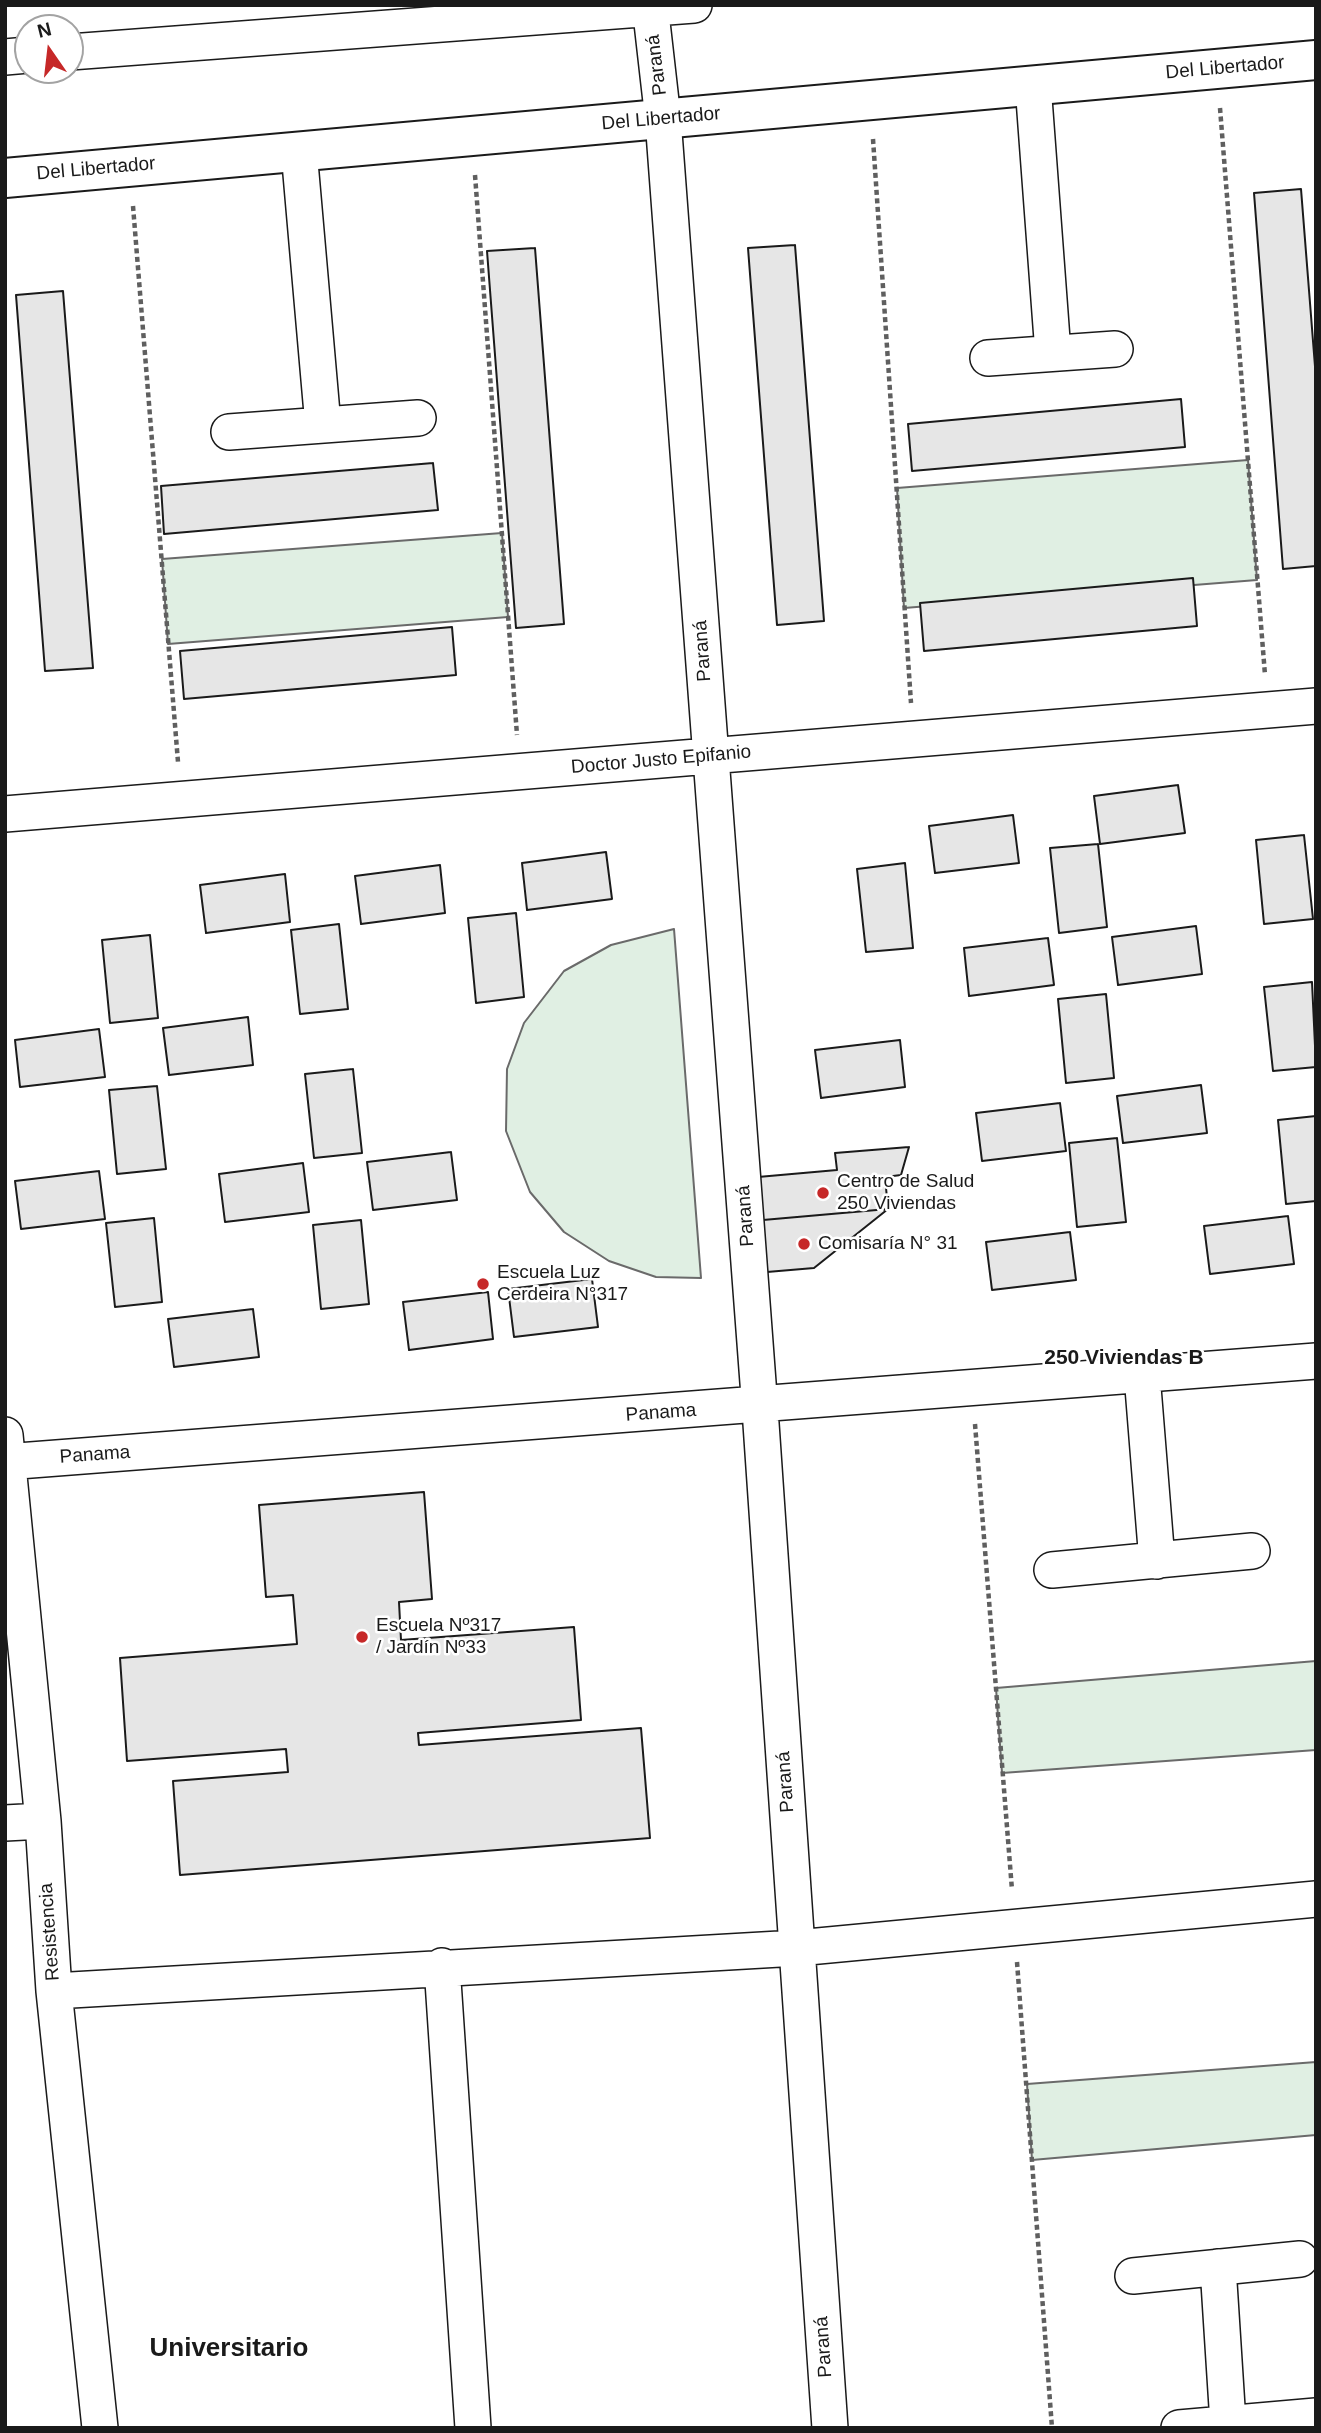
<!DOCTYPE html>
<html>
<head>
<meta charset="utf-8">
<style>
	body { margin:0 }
	#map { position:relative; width:1321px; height:2433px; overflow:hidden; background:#fff; font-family:Helvetica,sans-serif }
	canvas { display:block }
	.frame { position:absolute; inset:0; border:7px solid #1a1a1a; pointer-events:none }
	.north { position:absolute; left:14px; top:14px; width:70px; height:70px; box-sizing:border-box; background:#fff; border:2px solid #a3a3a3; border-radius:50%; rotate:346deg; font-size:19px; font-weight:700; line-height:28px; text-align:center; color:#1a1a1a }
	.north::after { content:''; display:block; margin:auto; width:24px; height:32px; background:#c62828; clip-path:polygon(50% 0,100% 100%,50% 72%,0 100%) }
</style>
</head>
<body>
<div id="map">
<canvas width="1321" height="2433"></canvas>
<div class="frame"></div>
<div class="north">N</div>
</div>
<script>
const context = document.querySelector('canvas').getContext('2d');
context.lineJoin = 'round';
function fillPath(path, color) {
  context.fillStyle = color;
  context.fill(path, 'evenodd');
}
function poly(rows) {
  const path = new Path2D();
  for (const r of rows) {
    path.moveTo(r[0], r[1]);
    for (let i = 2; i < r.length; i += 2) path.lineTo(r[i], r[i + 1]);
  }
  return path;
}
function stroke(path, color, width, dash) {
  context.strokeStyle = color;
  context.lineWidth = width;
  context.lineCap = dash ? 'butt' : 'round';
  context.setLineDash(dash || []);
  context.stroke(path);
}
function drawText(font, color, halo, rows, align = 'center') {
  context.font = font + ' Helvetica,sans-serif';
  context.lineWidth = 5;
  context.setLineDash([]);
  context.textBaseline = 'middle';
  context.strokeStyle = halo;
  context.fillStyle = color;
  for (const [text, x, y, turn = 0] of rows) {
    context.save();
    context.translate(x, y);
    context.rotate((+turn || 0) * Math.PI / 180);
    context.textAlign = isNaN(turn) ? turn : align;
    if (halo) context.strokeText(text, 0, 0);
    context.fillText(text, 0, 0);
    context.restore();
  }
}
const green = poly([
	[1248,460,1257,580,904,608,897,488,1248,460],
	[502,533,508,617,168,644,162,559,502,533],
	[674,929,701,1278,656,1277,609,1261,564,1232,530,1192,506,1131,507,1069,524,1023,564,971,611,945,674,929],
	[1316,1661,1316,1750,1002,1773,996,1688,1316,1661],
	[1316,2062,1316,2135,1032,2160,1027,2084,1316,2062]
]);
fillPath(green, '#e0efe3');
stroke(green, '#6a6a6a', 2);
const building = poly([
	[1301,189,1316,379,1316,566,1283,569,1254,193,1301,189],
	[795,245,824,621,777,625,748,248,795,245],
	[535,248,564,624,516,628,487,251,535,248],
	[63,291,93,668,45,671,16,295,63,291],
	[1181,399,1185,447,912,471,908,424,1181,399],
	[433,463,438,510,164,534,161,486,433,463],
	[1193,578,1197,626,924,651,920,603,1193,578],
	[452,627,456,675,184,699,180,651,452,627],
	[1178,785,1185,833,1100,844,1094,796,1178,785],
	[1013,815,1019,863,935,873,929,826,1013,815],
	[1304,835,1313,919,1264,924,1256,840,1304,835],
	[1098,844,1107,927,1059,933,1050,848,1098,844],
	[606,852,612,899,527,910,522,863,606,852],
	[905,863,913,948,866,952,857,869,905,863],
	[440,865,445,913,361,924,355,876,440,865],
	[285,874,290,922,206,933,200,885,285,874],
	[516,913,524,997,476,1003,468,918,516,913],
	[339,924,348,1009,300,1014,291,930,339,924],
	[1196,926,1202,974,1118,985,1112,937,1196,926],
	[150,935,158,1018,110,1023,102,940,150,935],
	[1048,938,1054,985,969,996,964,948,1048,938],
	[1312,982,1316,1067,1273,1071,1264,987,1312,982],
	[1106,994,1114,1078,1066,1083,1058,999,1106,994],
	[248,1017,253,1065,169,1075,163,1028,248,1017],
	[99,1029,105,1077,20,1087,15,1040,99,1029],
	[900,1040,905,1087,821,1098,815,1050,900,1040],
	[353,1069,362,1153,314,1158,305,1074,353,1069],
	[1201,1085,1207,1133,1123,1143,1117,1096,1201,1085],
	[157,1086,166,1169,117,1174,109,1090,157,1086],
	[1060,1103,1066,1151,982,1161,976,1113,1060,1103],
	[1316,1116,1316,1201,1286,1204,1278,1120,1316,1116],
	[1117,1138,1126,1222,1077,1227,1069,1143,1117,1138],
	[909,1147,901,1175,885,1177,888,1209,763,1220,758,1177,837,1170,835,1153,909,1147],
	[451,1152,457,1200,373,1210,367,1162,451,1152],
	[303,1163,309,1212,225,1222,219,1174,303,1163],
	[99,1171,105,1219,21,1229,15,1181,99,1171],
	[888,1209,814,1268,767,1272,763,1220,888,1209],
	[1288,1216,1294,1264,1210,1274,1204,1226,1288,1216],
	[154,1218,162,1302,115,1307,106,1223,154,1218],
	[361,1220,369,1304,321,1309,313,1225,361,1220],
	[1070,1232,1076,1280,992,1290,986,1242,1070,1232],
	[592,1279,598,1327,514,1337,508,1289,592,1279],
	[488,1292,493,1339,409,1350,403,1302,488,1292],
	[253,1309,259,1357,174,1367,168,1319,253,1309],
	[424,1492,432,1599,399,1602,401,1640,574,1627,581,1720,418,1733,419,1745,641,1728,650,1838,180,1875,173,1781,288,1772,286,1749,127,1761,120,1658,297,1644,293,1595,266,1597,259,1505,424,1492]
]);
fillPath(building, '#e6e6e6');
stroke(building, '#1a1a1a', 2);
const street = poly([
	[650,5,663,119,760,1409,830,2428],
	[70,52,694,5],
	[5,57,28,55],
	[1033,85,1053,353],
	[299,151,323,425],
	[988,358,1115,349],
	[229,432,418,418],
	[5,814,1316,706],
	[1142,1375,1157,1561],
	[5,1435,43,1821,54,1991,100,2428],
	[5,1462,1316,1361],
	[1052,1570,1252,1551],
	[5,1823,43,1821],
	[442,1966,473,2428],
	[54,1991,797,1948,1316,1899],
	[1218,2267,1228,2423],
	[1133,2276,1300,2259],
	[1179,2428,1316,2416]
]);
const secondary = poly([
	[5,178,1316,60]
]);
stroke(street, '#1a1a1a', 38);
stroke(secondary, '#1a1a1a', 42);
stroke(poly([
	[1220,108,1265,675],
	[873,139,911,703],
	[475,175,517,735],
	[133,206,178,762],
	[975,1424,1012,1890],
	[1017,1962,1052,2428]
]), '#5f5f5f', 4.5, [5, 3.5]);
stroke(street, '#fff', 35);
stroke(secondary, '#fff', 38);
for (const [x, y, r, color] of [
	[823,1193,7,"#c62828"],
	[804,1244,7,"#c62828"],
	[483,1284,7,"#c62828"],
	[362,1637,7,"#c62828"]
]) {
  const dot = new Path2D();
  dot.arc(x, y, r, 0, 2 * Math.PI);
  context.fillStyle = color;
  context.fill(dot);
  stroke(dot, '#fff', 2.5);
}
drawText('19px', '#1a1a1a', '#fff', [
	["Paraná",657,65,-97],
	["Del Libertador",1225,68,-5],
	["Del Libertador",661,119,-5],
	["Del Libertador",96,169,-5],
	["Paraná",703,651,-94],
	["Doctor Justo Epifanio",661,760,-5],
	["Paraná",746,1216,-94],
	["Panama",661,1413,-4],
	["Panama",95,1455,-4],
	["Paraná",786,1782,-94],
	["Resistencia",50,1932,-94],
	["Paraná",824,2347,-94]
]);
drawText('19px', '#1a1a1a', '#fff', [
	["Centro de Salud",837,1182],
	["250 Viviendas",837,1204],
	["Comisaría N° 31",818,1244],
	["Escuela Luz",497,1273],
	["Cerdeira N°317",497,1295],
	["Escuela Nº317",376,1626],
	["/ Jardín Nº33",376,1648]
], 'left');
drawText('bold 21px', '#1a1a1a', '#fff', [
	["250 Viviendas B",1124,1358]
]);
drawText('bold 26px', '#1a1a1a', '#fff', [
	["Universitario",229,2349]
]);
</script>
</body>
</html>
